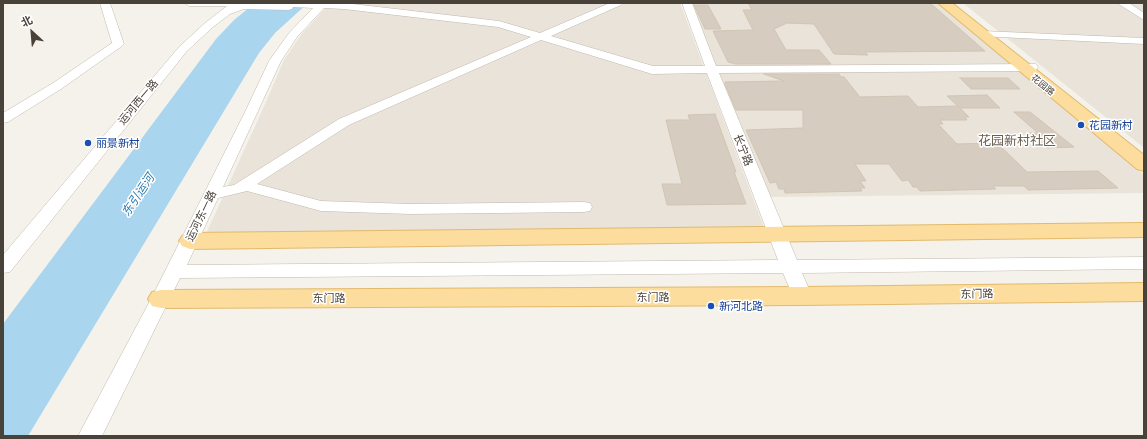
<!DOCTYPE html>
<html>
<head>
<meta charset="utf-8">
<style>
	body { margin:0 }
	#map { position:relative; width:1147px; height:439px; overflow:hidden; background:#f5f2eb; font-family:Barlow,"Noto Sans SC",sans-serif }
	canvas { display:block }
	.frame { position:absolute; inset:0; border:4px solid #494239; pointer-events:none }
	.north { position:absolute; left:12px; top:12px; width:40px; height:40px; -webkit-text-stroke:3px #fff; paint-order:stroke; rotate:334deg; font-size:11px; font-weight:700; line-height:16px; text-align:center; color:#494239 }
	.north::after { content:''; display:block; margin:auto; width:14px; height:18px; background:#494239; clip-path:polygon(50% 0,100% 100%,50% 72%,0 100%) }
</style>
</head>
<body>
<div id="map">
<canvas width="1147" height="439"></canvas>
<div class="frame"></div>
<div class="north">北</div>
</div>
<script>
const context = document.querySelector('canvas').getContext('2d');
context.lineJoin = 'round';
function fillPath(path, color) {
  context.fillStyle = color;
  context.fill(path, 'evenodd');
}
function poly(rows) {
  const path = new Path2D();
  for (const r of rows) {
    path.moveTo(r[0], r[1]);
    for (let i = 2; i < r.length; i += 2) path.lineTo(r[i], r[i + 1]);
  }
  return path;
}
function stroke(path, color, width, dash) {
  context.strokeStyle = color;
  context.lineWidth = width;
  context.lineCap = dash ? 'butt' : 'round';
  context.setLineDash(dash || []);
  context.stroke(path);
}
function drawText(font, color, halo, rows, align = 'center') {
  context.font = font + ' Barlow,"Noto Sans SC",sans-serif';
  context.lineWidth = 3;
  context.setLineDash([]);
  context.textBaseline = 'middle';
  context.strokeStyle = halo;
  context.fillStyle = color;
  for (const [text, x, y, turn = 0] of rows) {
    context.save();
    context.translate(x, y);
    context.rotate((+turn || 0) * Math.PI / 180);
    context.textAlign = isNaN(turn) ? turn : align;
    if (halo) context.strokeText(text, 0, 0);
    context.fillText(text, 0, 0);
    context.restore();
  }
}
fillPath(poly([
	[330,3,680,3,764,228,206,234,262,111,284,60,301,35],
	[690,3,941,3,1144,175,1144,193,766,197],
	[963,3,1144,3,1144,147,1143,147]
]), '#e9e3d9');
fillPath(poly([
	[255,3,308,3,275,33,259,53,28,436,3,436,3,324,216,39,234,20]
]), '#aad5ef');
const building = poly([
	[748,3,930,3,985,51,865,52,868,55,834,54,814,24,787,23,774,29,786,50,819,50,831,64,736,64,728,62,713,31,753,30,743,10,752,10,748,3],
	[694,5,708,5,721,29,705,29,694,5],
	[764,74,839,74,841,77,844,77,860,97,908,96,918,107,958,106,969,117,965,117,967,120,940,120,943,124,938,124,957,144,997,143,1027,172,1098,171,1118,188,1028,190,1024,186,993,186,996,189,920,191,917,187,913,187,908,180,902,181,889,164,855,164,866,181,860,181,865,188,860,188,862,191,785,193,784,189,779,189,776,182,770,183,746,130,803,128,803,110,736,110,725,84,725,82,784,81,764,74],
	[960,78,1008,78,1020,89,971,89,960,78],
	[987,95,1000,108,960,108,947,96,987,95],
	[1014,112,1030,112,1074,147,1047,148,1030,133,1038,133,1014,112],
	[715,114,736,172,734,172,746,204,667,205,662,184,682,184,666,120,690,120,688,115,715,114]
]);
fillPath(building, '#d6cdc0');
stroke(building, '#d1c5b4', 1);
const minor = poly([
	[100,3,110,3,124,44,122,46,61,89,8,122,3,123,3,113,53,83,112,43,100,3],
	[184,3,344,3,499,21,540,33,610,3,623,3,621,5,551,36,653,66,705,66,682,3,692,3,716,66,1036,64,1038,67,1036,70,1032,71,719,73,797,260,1144,257,1144,269,802,273,812,296,809,301,802,303,795,301,783,273,180,278,102,436,78,436,151,299,245,112,269,61,289,33,313,8,293,7,292,9,288,10,244,9,230,14,213,27,187,51,10,272,3,273,3,255,179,47,205,23,227,6,189,6,184,3],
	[324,8,344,9,498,27,531,37,339,119,234,185,223,187,281,61,297,37,324,8],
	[541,40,652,74,707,73,778,260,187,265,218,198,247,191,321,211,410,214,584,212,590,211,592,207,590,203,584,202,410,204,321,201,257,184,349,125,541,40],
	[1117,3,1129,3,1144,13,1144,20,1117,3],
	[982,31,1144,38,1144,44,978,36,977,34,978,32,982,31]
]);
const major = poly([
	[938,3,952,3,1144,155,1144,171,1137,169,938,3],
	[1144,223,1144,237,190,249,182,246,179,241,182,236,190,233,1144,223],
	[1144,283,1144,301,802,305,161,308,152,306,148,299,152,292,161,290,802,287,1144,283]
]);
stroke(minor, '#c0b9ad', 1);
stroke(major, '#e1ba6c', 2);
fillPath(minor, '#fff');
fillPath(major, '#fcdd9d');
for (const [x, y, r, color] of [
	[1081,125,4,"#1a4fb4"],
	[88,143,4,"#1a4fb4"],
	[711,306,4,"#1a4fb4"]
]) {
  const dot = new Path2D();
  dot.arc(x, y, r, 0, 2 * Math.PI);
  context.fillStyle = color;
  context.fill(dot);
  stroke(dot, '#fff', 1.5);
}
drawText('9px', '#494239', '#fff', [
	["花园路",1043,85,39]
]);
drawText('11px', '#494239', '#fff', [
	["运河西一路",138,102,-50],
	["长宁路",743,150,68],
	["运河东一路",201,216,-64],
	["东门路",977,294,-1],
	["东门路",653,297],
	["东门路",329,298]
]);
drawText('11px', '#164399', '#fff', [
	["花园新村",1089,125],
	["丽景新村",96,143],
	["新河北路",719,306]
], 'left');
drawText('italic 12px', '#317cac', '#fff', [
	["东引运河",138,195,-56]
]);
drawText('13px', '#6c6050', '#fff', [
	["花园新村社区",1017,141]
]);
</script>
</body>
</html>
